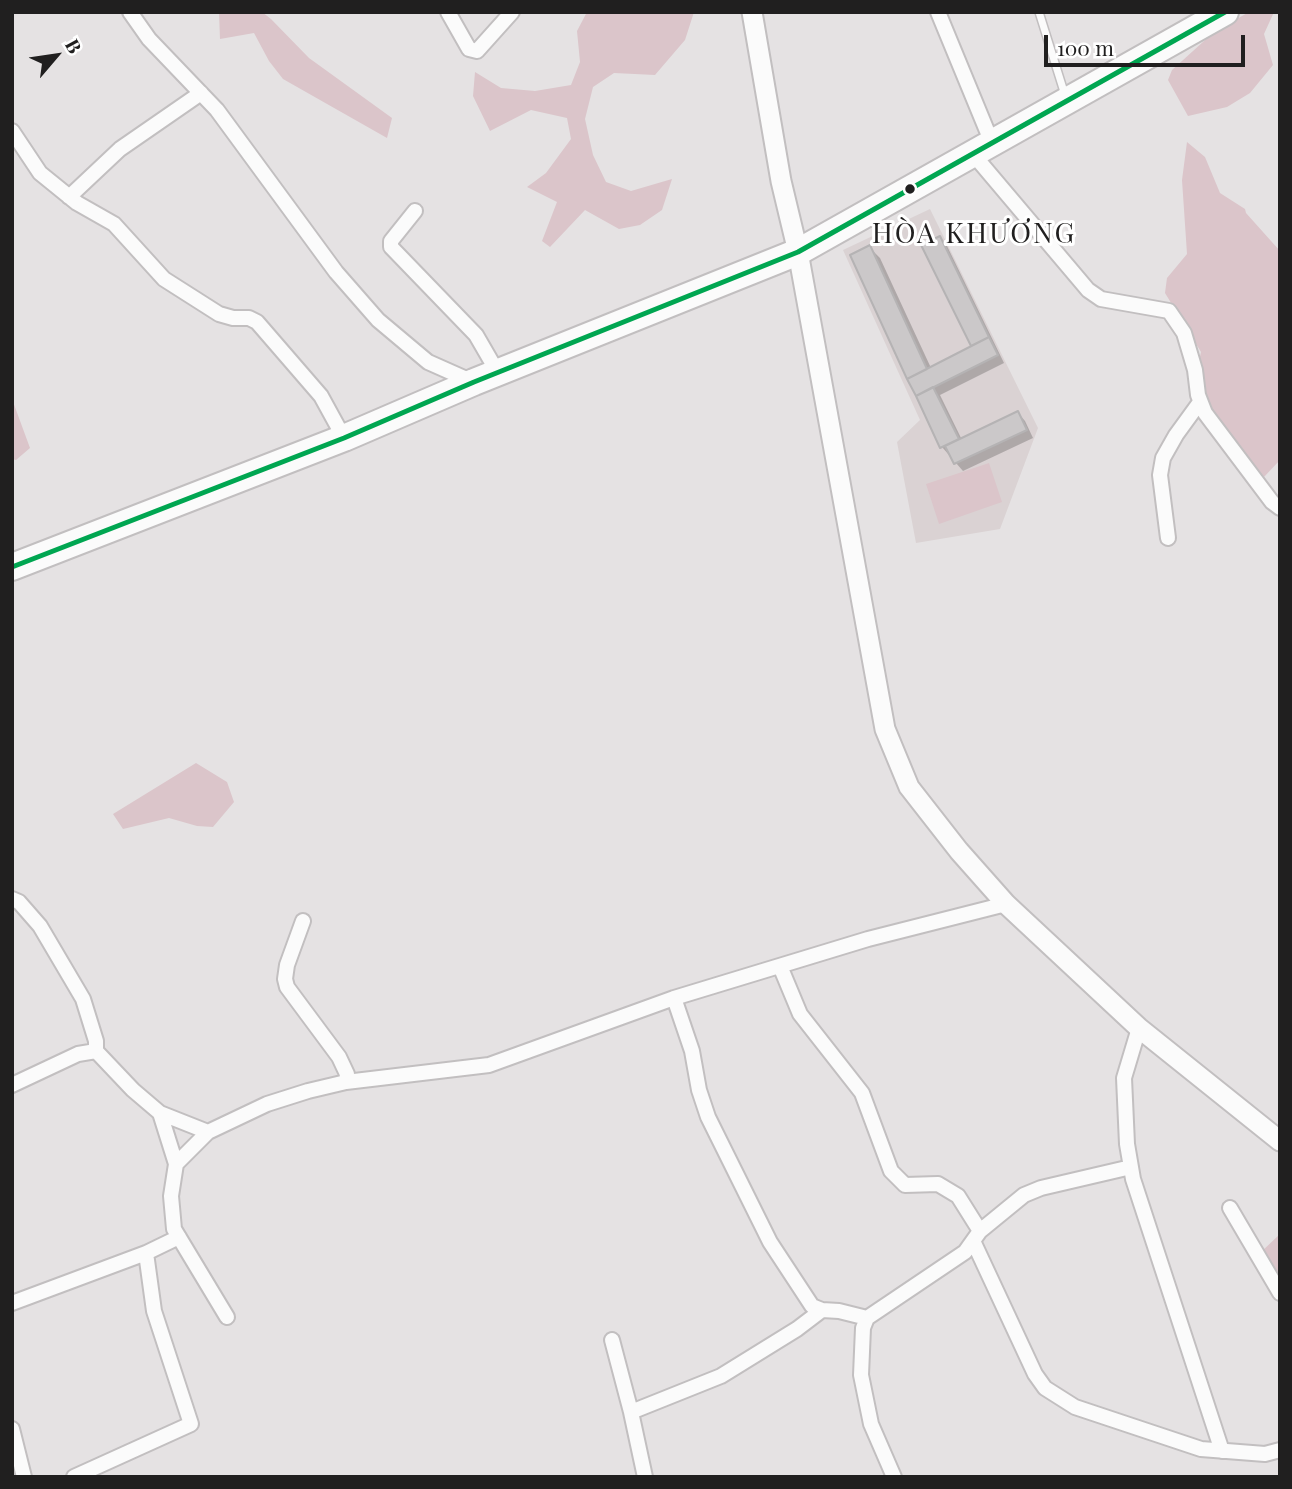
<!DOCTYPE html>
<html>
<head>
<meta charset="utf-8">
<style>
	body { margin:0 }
	#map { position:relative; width:1292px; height:1489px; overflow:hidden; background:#e5e2e3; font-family:"Playfair Display",serif }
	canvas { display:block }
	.frame { position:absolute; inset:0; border:14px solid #201f1f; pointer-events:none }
	.north { position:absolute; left:21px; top:21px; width:70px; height:70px; -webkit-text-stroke:5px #fff; paint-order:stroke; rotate:61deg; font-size:19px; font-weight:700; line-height:28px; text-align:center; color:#201f1f }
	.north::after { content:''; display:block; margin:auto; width:24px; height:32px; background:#201f1f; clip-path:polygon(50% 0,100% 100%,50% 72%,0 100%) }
	.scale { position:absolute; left:1044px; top:35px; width:201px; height:32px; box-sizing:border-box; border:4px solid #201f1f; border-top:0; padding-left:9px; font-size:21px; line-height:24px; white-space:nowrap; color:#201f1f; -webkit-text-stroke:5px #fff; paint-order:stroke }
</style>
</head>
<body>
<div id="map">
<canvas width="1292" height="1489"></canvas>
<div class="frame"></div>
<div class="north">B</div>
<div class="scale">100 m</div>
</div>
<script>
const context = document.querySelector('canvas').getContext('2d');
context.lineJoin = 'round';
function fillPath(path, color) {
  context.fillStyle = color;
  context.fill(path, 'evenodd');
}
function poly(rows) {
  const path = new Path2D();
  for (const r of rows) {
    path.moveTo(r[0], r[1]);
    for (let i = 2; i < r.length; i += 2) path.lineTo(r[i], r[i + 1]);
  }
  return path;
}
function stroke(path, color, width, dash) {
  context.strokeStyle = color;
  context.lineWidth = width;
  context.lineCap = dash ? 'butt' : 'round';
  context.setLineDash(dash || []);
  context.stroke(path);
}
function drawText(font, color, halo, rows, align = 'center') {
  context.font = font + ' "Playfair Display",serif';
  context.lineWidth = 6;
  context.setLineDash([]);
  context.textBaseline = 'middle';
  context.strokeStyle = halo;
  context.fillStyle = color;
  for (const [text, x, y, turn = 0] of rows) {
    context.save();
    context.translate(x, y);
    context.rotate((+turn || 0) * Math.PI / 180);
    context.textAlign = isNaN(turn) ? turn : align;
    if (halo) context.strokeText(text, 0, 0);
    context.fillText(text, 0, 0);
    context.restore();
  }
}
fillPath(poly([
	[930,209,1038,428,1000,529,916,543,897,442,920,420,843,250]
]), '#dad2d3');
fillPath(poly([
	[219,12,262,12,271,19,309,58,392,118,387,138,283,79,269,61,254,33,220,39],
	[587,12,694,12,685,40,655,75,614,73,593,87,585,119,593,155,606,182,631,191,672,179,662,210,640,225,619,229,585,210,550,247,542,241,557,202,527,187,546,173,571,139,567,118,531,110,490,131,473,96,475,72,501,88,535,91,571,85,580,62,577,31],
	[1249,12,1274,12,1264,34,1273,65,1250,93,1227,107,1188,116,1168,80,1172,70,1214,32],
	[1187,142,1205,157,1220,193,1245,209,1246,213,1280,251,1280,460,1264,477,1193,388,1201,352,1165,293,1167,278,1187,254,1182,180],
	[12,399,30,448,16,460,12,459],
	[989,463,1002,502,939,524,926,484],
	[196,763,227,782,234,802,213,827,197,826,169,818,123,829,113,814],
	[1280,1234,1280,1281,1260,1253]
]), '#dbc5ca');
fillPath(poly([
	[939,238,947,246,1004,363,940,395,962,440,1018,413,1025,421,1033,438,963,471,942,447,869,247,880,258,931,368,973,347,923,246]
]), '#0003');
const building = poly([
	[940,236,989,337,971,346,921,245,940,236],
	[870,245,927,369,907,379,850,255,870,245],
	[989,337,998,355,916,396,907,379,989,337],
	[933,387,959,439,940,448,916,396,933,387],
	[1018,411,1027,430,954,464,945,446,1018,411]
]);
fillPath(building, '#cbc8c9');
stroke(building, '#b5b3b4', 2);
const lane = poly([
	[1039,12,1065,95]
]);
const street = poly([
	[130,12,149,39,217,110,336,272,378,320,428,362,473,382],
	[448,12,469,49,477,51,512,12],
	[938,12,992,143],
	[12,131,40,173,77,203,114,224,164,279,219,314,233,318,249,318,257,322,321,396,344,438],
	[973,154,1088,290,1101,299,1169,311,1184,333,1195,370,1198,395,1205,413,1272,502,1280,508],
	[69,197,120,149,201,93],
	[415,211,391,241,391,247,476,335,498,373],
	[1168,538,1160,475,1163,458,1176,435,1200,402],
	[12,899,19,902,40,926,83,999,96,1041,96,1051],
	[303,921,287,965,285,979,287,987,339,1057,347,1074,346,1082],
	[780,966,800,1014,862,1093,891,1171,905,1185,938,1184,958,1196,980,1231],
	[674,998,692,1051,699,1090,708,1117,770,1242,812,1306,822,1310,839,1311,867,1318],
	[1139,1028,1124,1078,1127,1144,1133,1179,1222,1451],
	[12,1085,78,1054,96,1051,133,1090,160,1113,208,1132,267,1104,308,1091,346,1082,489,1065,674,998,868,939,1006,904],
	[160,1113,176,1164,171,1196,174,1229,227,1317],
	[176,1164,208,1132],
	[1230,1208,1280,1293],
	[974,1243,1035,1374,1045,1388,1075,1407,1201,1449,1265,1454,1280,1450],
	[12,1303,146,1253,179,1237],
	[612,1340,631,1412],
	[12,1429,24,1477],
	[74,1477,191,1424,154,1311,146,1253],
	[645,1477,631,1412,721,1376,797,1329,822,1310],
	[894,1477,871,1424,861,1375,863,1328,867,1318,965,1252,980,1231,1024,1195,1041,1188,1131,1167]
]);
const secondary = poly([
	[752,12,781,181,798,252,885,729,909,787,959,851,1006,904,1139,1028,1280,1141]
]);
const highway = poly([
	[12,567,344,438,474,382,798,252,1225,12]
]);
stroke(lane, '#c2bfc0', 10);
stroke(street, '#c2bfc0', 18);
stroke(secondary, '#c2bfc0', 23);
stroke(highway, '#c2bfc0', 30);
stroke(lane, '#fbfbfb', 7);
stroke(street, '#fbfbfb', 14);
stroke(secondary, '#fbfbfb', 19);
stroke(highway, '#fbfbfb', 26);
stroke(poly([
	[12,567,344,438,474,382,798,252,1225,12]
]), '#00a651', 5);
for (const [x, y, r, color] of [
	[910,189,6,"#201f1f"]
]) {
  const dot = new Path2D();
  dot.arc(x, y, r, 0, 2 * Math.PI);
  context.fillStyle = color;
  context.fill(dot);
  stroke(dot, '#fff', 2.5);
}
context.letterSpacing = '2px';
drawText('28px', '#201f1f', '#fff', [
	["HÒA KHƯƠNG",974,234]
]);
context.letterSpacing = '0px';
</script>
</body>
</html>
